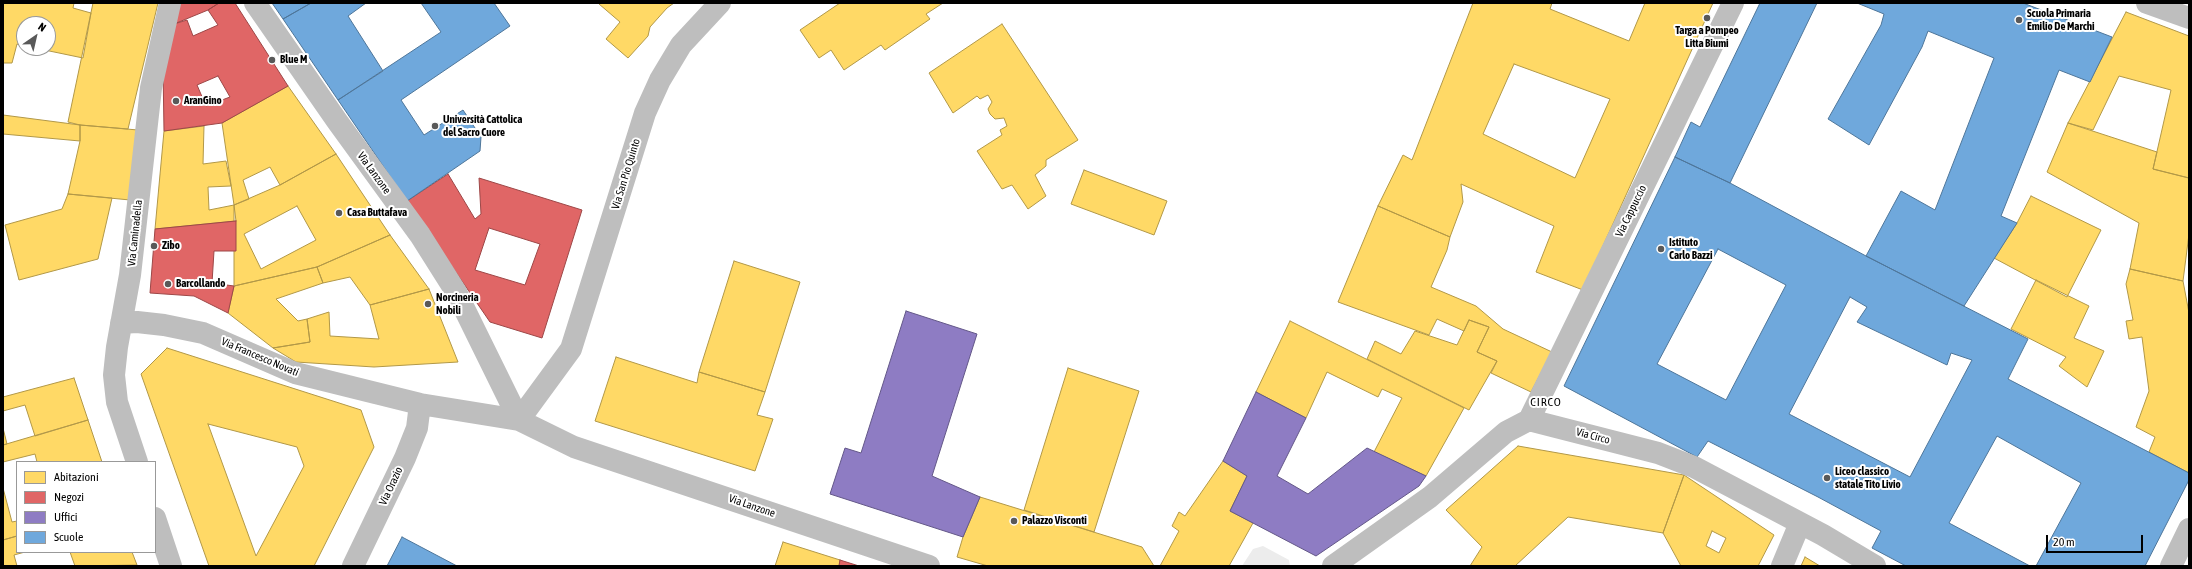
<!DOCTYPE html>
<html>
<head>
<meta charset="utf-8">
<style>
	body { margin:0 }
	#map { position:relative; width:2192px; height:569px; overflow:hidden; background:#fff; font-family:"Asap Condensed",sans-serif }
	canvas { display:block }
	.frame { position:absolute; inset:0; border:4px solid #000; pointer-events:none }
	.legend { position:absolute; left:16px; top:461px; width:140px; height:92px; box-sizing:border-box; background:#fff; border:1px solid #999; margin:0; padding:5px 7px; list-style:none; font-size:12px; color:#000 }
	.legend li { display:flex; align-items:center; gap:8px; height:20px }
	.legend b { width:20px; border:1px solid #999 }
	.north { position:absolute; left:16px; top:16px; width:40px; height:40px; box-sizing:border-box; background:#fff; border:1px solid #999; border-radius:50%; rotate:34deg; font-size:11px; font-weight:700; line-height:16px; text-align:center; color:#000 }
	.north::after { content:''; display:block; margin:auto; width:14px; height:18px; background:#595959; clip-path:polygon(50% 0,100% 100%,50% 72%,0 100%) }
	.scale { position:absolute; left:2046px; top:535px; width:97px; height:18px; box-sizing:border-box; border:2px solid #000; border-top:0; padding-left:5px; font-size:12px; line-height:14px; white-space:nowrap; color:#000; -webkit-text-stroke:3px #fff; paint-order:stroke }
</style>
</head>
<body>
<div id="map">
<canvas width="2192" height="569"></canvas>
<div class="frame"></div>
<ul class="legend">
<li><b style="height:11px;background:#ffd966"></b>Abitazioni</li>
<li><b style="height:11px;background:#e06666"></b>Negozi</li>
<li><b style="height:11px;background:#8e7cc3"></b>Uffici</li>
<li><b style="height:11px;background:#6fa8dc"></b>Scuole</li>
</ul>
<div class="north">N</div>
<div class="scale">20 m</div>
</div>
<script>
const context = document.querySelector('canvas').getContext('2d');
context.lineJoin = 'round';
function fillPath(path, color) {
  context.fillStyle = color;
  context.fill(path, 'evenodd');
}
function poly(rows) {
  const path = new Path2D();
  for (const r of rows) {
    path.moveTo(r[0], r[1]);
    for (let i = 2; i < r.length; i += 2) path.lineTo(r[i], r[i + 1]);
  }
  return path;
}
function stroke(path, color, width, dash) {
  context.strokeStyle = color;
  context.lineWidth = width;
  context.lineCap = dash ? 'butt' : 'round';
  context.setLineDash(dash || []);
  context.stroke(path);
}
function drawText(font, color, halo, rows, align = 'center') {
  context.font = font + ' "Asap Condensed",sans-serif';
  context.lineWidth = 4;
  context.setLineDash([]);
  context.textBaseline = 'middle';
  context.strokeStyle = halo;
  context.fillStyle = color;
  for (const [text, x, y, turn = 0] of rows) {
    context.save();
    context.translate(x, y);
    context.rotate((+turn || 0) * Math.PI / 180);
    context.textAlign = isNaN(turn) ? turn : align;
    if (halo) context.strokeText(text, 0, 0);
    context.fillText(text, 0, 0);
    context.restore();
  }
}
fillPath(poly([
	[1263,546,1289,560,1290,566,1242,566,1253,549]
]), '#ececec');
const homes = poly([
	[3,3,74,3,73,8,91,13,83,58,35,48,48,48,48,24,24,24,24,46,17,44,12,63,3,63,3,3],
	[93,3,158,3,128,129,80,125,68,122,93,3],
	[601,3,674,3,667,8,650,27,648,36,628,58,606,39,620,22,599,4,601,3],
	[840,3,943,3,926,14,930,19,885,50,881,45,844,70,831,50,819,58,800,30,840,3],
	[1473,3,1552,3,1550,9,1629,41,1645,3,1713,3,1583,290,1536,272,1554,226,1461,184,1463,202,1450,237,1378,206,1403,155,1412,160,1473,3],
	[1514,64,1610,99,1575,178,1483,134,1514,64],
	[2126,12,2189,36,2189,178,2153,169,2171,90,2119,76,2093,130,2068,123,2126,12],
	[1002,24,1078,140,1046,160,1046,166,1035,175,1046,196,1028,209,1012,185,1002,189,977,151,1002,135,1000,130,1007,126,1004,118,995,119,990,114,988,109,992,102,988,95,980,99,977,96,953,113,929,73,1002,24],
	[288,86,336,154,280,185,270,167,243,180,249,199,234,205,222,123,288,86],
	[3,115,80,125,80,141,3,134,3,115],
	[2068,123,2157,152,2153,169,2189,178,2189,234,2183,281,2130,269,2139,223,2047,172,2068,123],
	[80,125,138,130,130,200,68,194,80,141,80,125],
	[204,126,203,164,226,161,231,186,208,187,209,210,234,205,236,221,155,229,164,131,204,126],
	[336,154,390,235,317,267,234,286,234,205,280,185,336,154],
	[297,206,316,240,261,269,244,234,297,206],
	[1084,170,1167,201,1154,235,1071,204,1084,170],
	[68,194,112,198,98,259,19,280,5,225,62,209,68,194],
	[2031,196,2101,230,2067,297,1994,258,2017,223,2031,196],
	[1378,206,1450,237,1447,250,1431,287,1476,306,1503,329,1552,352,1531,392,1491,373,1497,361,1477,352,1489,327,1469,320,1464,331,1437,319,1429,335,1338,302,1378,206],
	[390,235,429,289,370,305,350,277,323,283,317,267,390,235],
	[734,261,800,282,765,392,699,372,734,261],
	[317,267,323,283,276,299,298,321,307,319,310,342,273,348,228,313,234,286,317,267],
	[2130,269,2183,281,2189,313,2189,473,2149,452,2155,437,2136,427,2149,391,2142,337,2129,339,2126,321,2133,320,2126,284,2130,269],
	[2036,280,2089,306,2074,338,2104,351,2087,387,2059,366,2066,357,2011,329,2036,280],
	[429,289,458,362,374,367,296,362,273,348,310,342,307,319,329,312,330,336,379,339,370,305,429,289],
	[1469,320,1489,327,1477,352,1497,361,1469,410,1367,359,1375,341,1401,354,1415,331,1457,345,1469,320],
	[1290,321,1464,408,1426,476,1374,452,1402,398,1382,389,1378,397,1327,372,1306,418,1256,392,1290,321],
	[167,348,361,410,374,447,314,566,209,566,141,374,167,348],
	[208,424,297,447,304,466,256,556,208,424],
	[616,357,697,383,699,372,765,392,757,415,773,419,755,471,595,421,616,357],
	[1068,368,1139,391,1094,532,1024,510,1068,368],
	[74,378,88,420,35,436,25,405,3,411,3,397,74,378],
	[88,420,102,462,37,462,35,454,3,462,3,445,88,420],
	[3,428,7,444,3,445,3,428],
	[1518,446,1684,475,1663,533,1568,517,1515,566,1470,566,1482,547,1446,510,1518,446],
	[1223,461,1247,476,1230,511,1253,523,1229,566,1160,566,1179,531,1172,526,1179,512,1185,516,1223,461],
	[1684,475,1774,535,1758,566,1681,566,1663,533,1684,475],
	[1712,531,1726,538,1719,553,1706,546,1712,531],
	[3,488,12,522,17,521,17,536,3,540,3,488],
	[980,497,1142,547,1154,566,988,566,957,557,963,537,980,497],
	[17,536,17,552,25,552,14,555,17,566,3,566,3,540,17,536],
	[783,542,840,560,839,566,775,566,783,542],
	[70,552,132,552,137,565,75,566,70,552],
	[1805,557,1820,566,1801,566,1805,557]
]);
fillPath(homes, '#ffd966');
stroke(homes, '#b29847', 1);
const shops = poly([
	[179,3,219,3,208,10,174,24,179,3],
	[219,3,235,3,288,86,222,123,164,131,163,67,174,24,187,20,193,36,218,25,208,10,219,3],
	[218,76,230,97,206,106,197,85,218,76],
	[448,174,475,219,481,214,479,178,582,210,542,338,490,322,407,201,448,174],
	[489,228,540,244,525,285,475,270,489,228],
	[236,221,236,251,214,251,212,283,234,286,228,313,194,296,150,293,155,229,236,221],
	[840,560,859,566,839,566,840,560]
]);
fillPath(shops, '#e06666');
stroke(shops, '#9d4747', 1);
const offices = poly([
	[906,311,977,334,932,476,980,497,963,537,830,494,845,448,861,453,906,311],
	[1256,392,1306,418,1277,476,1308,494,1367,448,1426,476,1419,486,1316,556,1230,511,1247,476,1223,461,1256,392]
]);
fillPath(offices, '#8e7cc3');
stroke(offices, '#635788', 1);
const schools = poly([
	[272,3,311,3,283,19,272,3],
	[311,3,366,3,348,16,383,71,338,100,283,19,311,3],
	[421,3,494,3,510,26,401,100,424,135,463,110,481,137,480,151,407,201,338,100,441,32,421,3],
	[1760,3,1817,3,1730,183,1675,157,1691,122,1700,127,1760,3],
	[1857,3,2023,3,2112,37,2090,82,2059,70,2001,216,2017,223,1964,306,1866,256,1901,191,1935,210,1994,58,1928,31,1922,47,1869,145,1828,119,1881,25,1884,14,1857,3],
	[1675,157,1730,183,1866,256,2028,339,2008,379,2189,473,2189,480,2145,566,2036,566,2081,483,1997,436,1949,523,2030,566,1906,566,1872,548,1881,531,1818,497,1708,441,1697,457,1564,386,1675,157],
	[1718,249,1786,285,1726,400,1657,364,1718,249],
	[1850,297,1867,307,1857,322,1947,365,1951,353,1972,360,1910,477,1789,414,1850,297],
	[402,537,457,566,387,566,402,537]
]);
fillPath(schools, '#6fa8dc');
stroke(schools, '#4e769a', 1);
stroke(poly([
	[255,3,337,121,420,235,456,292,519,420],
	[2147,3,2189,18],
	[121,323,137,322,164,325,203,333,295,373,420,404,519,420,574,447,929,566],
	[519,420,571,349,645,113,660,80,681,45,720,3],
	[1529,420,1733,3],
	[137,462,117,402,114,375,117,347,130,275,151,88,170,3],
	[155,518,171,566],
	[353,566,405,458,417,428,420,404],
	[1333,566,1430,497,1506,432,1529,420,1658,453,1694,467,1823,535,1875,566],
	[1782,566,1800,523],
	[2171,566,2189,529]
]), '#bebebe', 22);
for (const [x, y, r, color] of [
	[1707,18,4,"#595959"],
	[2019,20,4,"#595959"],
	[272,60,4,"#595959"],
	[176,101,4,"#595959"],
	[435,126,4,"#595959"],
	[339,213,4,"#595959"],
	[154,246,4,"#595959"],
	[1661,249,4,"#595959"],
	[168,284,4,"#595959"],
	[428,304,4,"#595959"],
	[1827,478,4,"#595959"],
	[1014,521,4,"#595959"]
]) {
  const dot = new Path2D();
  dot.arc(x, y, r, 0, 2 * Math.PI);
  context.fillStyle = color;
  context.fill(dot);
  stroke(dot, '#fff', 1.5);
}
drawText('bold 11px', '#000', '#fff', [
	["Scuola Primaria",2027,14],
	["Emilio De Marchi",2027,27],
	["Targa a Pompeo",1707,31,"center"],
	["Litta Biumi",1707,44,"center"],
	["Blue M",280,60],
	["AranGino",184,101],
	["Università Cattolica",443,120],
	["del Sacro Cuore",443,133],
	["Casa Buttafava",347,213],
	["Istituto",1669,243],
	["Carlo Bazzi",1669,256],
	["Zibo",162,246],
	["Barcollando",176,284],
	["Norcineria",436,298],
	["Nobili",436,311],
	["Liceo classico",1835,472],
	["statale Tito Livio",1835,485],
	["Palazzo Visconti",1022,521]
], 'left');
drawText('11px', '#000', '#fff', [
	["Via Lanzone",374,173,54],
	["Via San Pio Quinto",626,174,-73],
	["Via Cappuccio",1631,211,-64],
	["Via Caminadella",135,233,-84],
	["Via Francesco Novati",260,357,23],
	["Via Circo",1593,436,15],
	["Via Orazio",391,486,-65],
	["Via Lanzone",752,506,19]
]);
context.letterSpacing = '1px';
drawText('12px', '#000', '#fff', [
	["CIRCO",1546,402]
]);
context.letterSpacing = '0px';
</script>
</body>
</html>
